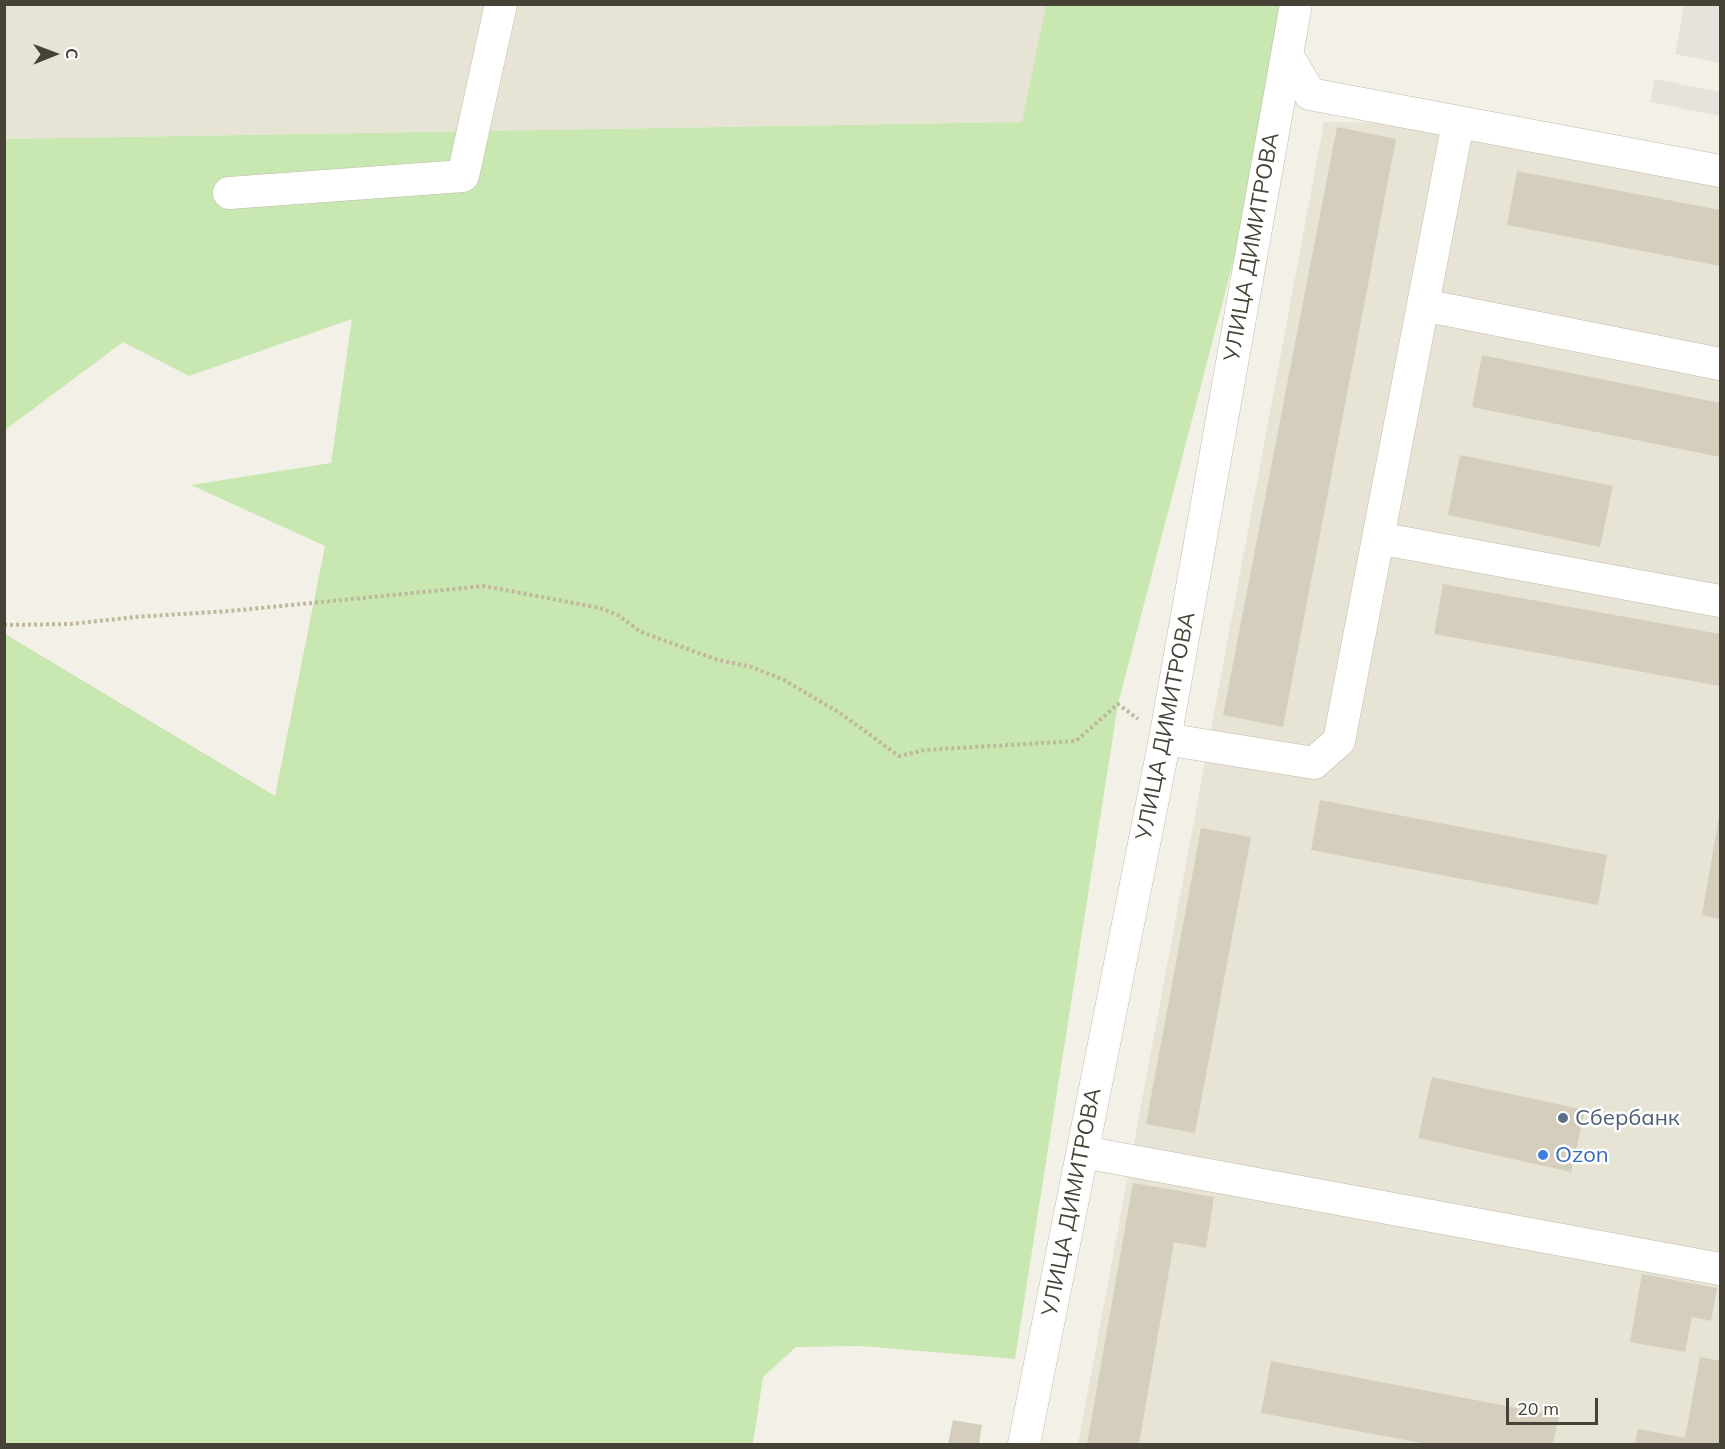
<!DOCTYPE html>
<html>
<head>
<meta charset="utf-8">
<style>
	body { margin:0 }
	#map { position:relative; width:1725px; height:1449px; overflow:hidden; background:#f3f1e7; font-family:Mulish,sans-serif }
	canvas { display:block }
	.frame { position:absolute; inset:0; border:6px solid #464236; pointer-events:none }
	.north { position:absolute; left:24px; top:24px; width:60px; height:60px; -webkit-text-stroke:4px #fff; paint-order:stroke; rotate:89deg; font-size:16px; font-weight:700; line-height:24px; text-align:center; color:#464236 }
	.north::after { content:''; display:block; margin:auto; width:21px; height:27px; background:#464236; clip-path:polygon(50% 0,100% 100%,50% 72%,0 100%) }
	.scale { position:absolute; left:1506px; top:1398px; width:92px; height:27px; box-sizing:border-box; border:3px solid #464236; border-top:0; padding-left:8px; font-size:18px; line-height:21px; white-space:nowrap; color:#464236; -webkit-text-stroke:4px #fff; paint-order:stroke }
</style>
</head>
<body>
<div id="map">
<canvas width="1725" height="1449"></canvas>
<div class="frame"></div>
<div class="north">С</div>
<div class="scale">20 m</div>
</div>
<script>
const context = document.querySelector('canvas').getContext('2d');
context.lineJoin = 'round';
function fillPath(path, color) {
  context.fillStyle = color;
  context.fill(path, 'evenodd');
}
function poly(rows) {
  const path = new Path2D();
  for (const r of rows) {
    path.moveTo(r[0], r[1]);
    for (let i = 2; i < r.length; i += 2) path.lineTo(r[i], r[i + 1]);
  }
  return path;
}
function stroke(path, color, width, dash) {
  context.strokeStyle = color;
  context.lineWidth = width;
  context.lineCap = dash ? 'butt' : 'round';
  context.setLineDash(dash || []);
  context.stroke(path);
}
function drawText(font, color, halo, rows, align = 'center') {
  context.font = font + ' Mulish,sans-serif';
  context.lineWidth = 5;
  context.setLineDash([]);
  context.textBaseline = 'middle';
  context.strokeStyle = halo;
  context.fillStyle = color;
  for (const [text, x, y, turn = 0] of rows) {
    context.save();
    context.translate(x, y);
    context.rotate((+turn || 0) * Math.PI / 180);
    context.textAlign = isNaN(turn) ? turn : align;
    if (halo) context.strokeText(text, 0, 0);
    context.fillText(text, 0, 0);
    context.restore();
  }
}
fillPath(poly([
	[4,5,1046,5,1023,122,5,139],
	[1324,122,1458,123,1720,177,1720,1444,1078,1444]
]), '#e7e4d5');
fillPath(poly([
	[1684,5,1720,5,1720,63,1675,54],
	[1655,79,1720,92,1720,116,1650,102]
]), '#e6e2dc');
fillPath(poly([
	[1046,5,1296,5,1287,55,1118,704,1015,1359,862,1346,796,1347,763,1377,753,1444,5,1444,5,634,275,796,325,546,191,485,331,463,352,319,189,376,123,342,5,430,5,139,1022,122]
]), '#c8e7b1');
fillPath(poly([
	[1337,127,1396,139,1283,727,1223,715],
	[1517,171,1720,210,1720,266,1507,225],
	[1482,355,1720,403,1720,457,1472,407],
	[1460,455,1613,486,1600,547,1448,515],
	[1443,584,1720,634,1720,686,1434,634],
	[1320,800,1607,855,1598,905,1311,850],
	[1719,817,1720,817,1720,919,1702,915],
	[1201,828,1251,837,1195,1133,1146,1124],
	[1432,1077,1585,1110,1571,1172,1418,1138],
	[1133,1183,1214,1197,1206,1248,1174,1242,1139,1444,1087,1444],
	[1642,1274,1717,1288,1711,1321,1692,1317,1685,1352,1630,1342],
	[1700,1357,1720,1361,1720,1444,1635,1444,1638,1429,1685,1438],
	[1271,1361,1559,1416,1553,1444,1427,1444,1261,1413],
	[953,1420,982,1425,979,1444,948,1444]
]), '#d5cebd');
const minor = poly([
	[1287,55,1310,94,1720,171],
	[229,193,463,176,501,4],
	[1423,305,1720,364],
	[1378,538,1720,601],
	[1165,739,1314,763,1339,741,1458,123],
	[1083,1152,1720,1269],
	[1024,1444,1165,739,1296,4]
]);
stroke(minor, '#bfbaaa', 33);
stroke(poly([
	[4,625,71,624,135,617,230,611,484,586,600,608,618,615,641,632,718,660,752,667,784,680,840,713,899,756,925,750,1076,741,1118,704,1138,719]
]), '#c0b79c', 4, [3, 3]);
stroke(minor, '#fff', 32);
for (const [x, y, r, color] of [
	[1563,1118,6,"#5c6f8a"],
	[1543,1155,6,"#3f7fe0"]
]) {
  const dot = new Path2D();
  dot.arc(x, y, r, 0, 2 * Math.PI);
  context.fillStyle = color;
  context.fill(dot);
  stroke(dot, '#fff', 2);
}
drawText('22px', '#464236', '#fff', [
	["УЛИЦА ДИМИТРОВА",1252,247,-80],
	["УЛИЦА ДИМИТРОВА",1166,726,-79],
	["УЛИЦА ДИМИТРОВА",1072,1202,-79]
]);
drawText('22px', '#4e5e75', '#fff', [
	["Сбербанк",1575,1118]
], 'left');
drawText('22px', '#366cbe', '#fff', [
	["Ozon",1555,1155]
], 'left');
</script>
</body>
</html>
